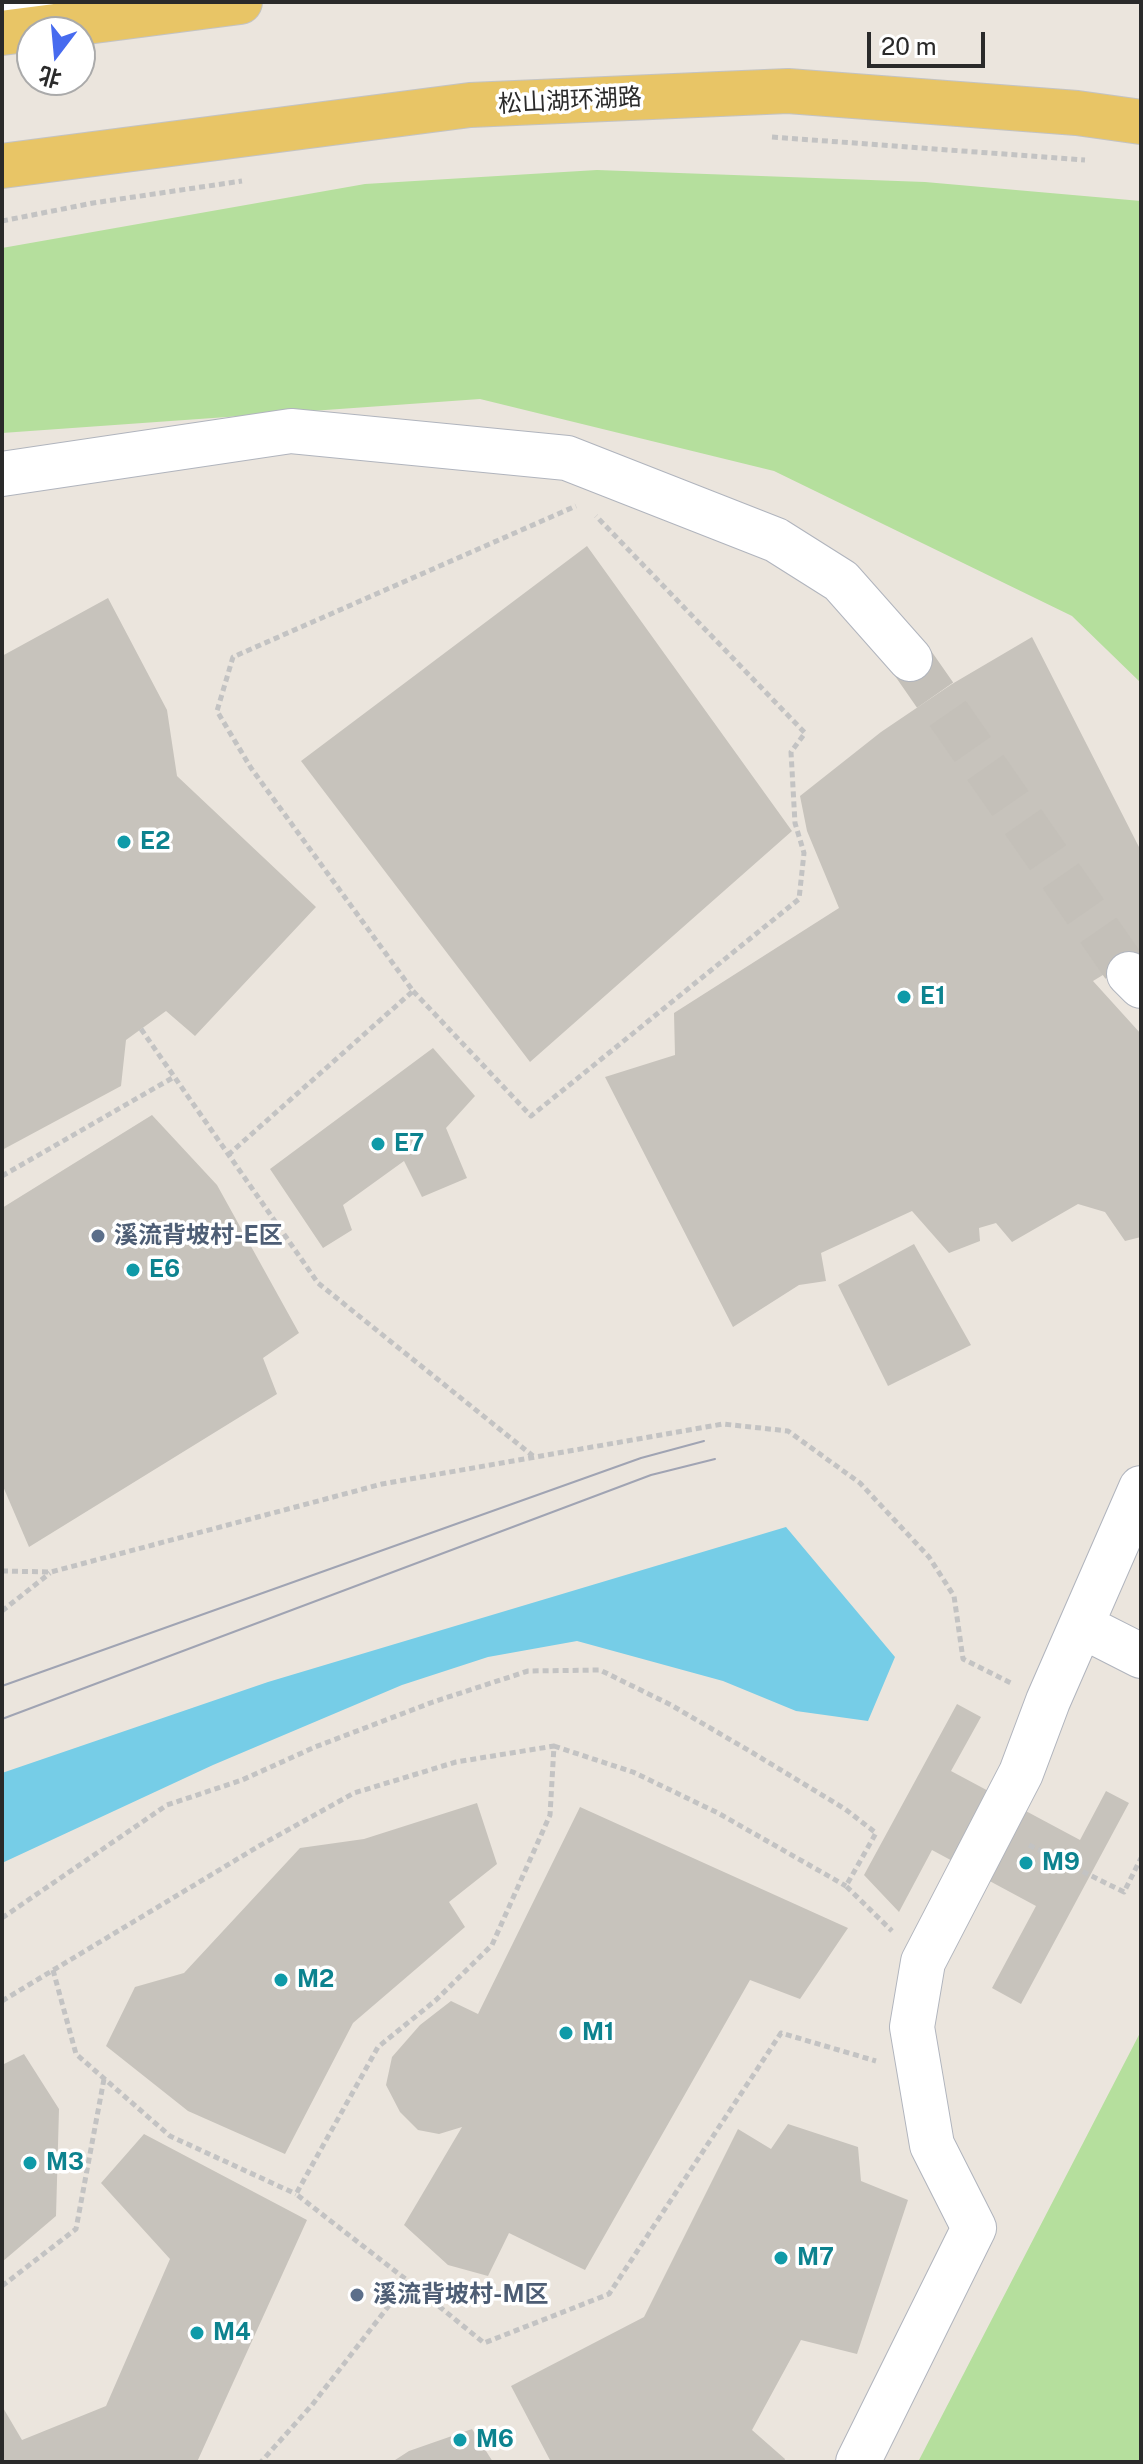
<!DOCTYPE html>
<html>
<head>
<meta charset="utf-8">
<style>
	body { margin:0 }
	#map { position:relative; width:1143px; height:2464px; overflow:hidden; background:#ebe5dd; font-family:"Public Sans","Noto Sans SC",sans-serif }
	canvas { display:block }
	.frame { position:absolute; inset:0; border:4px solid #2a2a2a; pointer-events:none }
	.north { position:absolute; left:16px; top:16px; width:80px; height:80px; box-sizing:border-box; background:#fff; border:2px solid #aaa; border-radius:50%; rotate:196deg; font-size:22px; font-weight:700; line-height:32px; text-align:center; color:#2a2a2a }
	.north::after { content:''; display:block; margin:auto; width:28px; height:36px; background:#476bef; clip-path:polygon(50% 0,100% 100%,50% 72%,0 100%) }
	.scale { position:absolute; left:867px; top:32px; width:118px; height:36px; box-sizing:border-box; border:4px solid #2a2a2a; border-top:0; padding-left:10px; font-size:24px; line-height:28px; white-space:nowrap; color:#2a2a2a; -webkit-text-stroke:6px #fff; paint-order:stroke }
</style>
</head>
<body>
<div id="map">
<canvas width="1143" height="2464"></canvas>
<div class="frame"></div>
<div class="north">北</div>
<div class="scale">20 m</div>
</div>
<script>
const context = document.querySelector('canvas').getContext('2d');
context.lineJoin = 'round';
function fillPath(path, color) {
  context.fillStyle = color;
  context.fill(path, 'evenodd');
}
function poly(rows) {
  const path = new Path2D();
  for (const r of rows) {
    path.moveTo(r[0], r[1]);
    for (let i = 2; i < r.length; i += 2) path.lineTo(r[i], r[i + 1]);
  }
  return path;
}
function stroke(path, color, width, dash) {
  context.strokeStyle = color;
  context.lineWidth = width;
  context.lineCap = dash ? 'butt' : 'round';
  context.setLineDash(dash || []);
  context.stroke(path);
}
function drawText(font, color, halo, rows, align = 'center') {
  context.font = font + ' "Public Sans","Noto Sans SC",sans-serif';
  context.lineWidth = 7;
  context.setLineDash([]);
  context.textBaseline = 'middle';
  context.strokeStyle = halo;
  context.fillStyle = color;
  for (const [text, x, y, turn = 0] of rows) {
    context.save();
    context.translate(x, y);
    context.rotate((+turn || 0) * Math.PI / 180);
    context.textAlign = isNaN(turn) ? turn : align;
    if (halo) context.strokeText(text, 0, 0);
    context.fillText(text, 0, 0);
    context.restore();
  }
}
fillPath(poly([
	[597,170,925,182,1141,201,1141,683,1072,616,774,471,480,399,2,433,2,248,365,184],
	[1141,2031,1141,2462,918,2462]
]), '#b5df9d');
fillPath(poly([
	[786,1527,895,1657,868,1721,796,1711,723,1681,577,1641,488,1657,402,1685,213,1765,2,1863,2,1773,268,1682]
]), '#76cde7');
fillPath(poly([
	[587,546,792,831,530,1062,301,761],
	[108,598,167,710,177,776,316,907,195,1036,166,1011,126,1040,121,1086,2,1150,2,656],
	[1032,637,1141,851,1141,952,1093,981,1141,1034,1141,1237,1125,1241,1105,1212,1078,1204,1012,1242,996,1223,979,1228,980,1241,949,1253,912,1211,821,1253,826,1281,799,1285,733,1327,605,1077,675,1055,674,1013,839,908,807,831,800,796,881,732,952,684],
	[433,1048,475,1096,446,1128,467,1178,422,1197,404,1161,343,1205,352,1230,323,1248,270,1169],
	[152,1115,217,1185,299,1333,263,1358,277,1394,29,1547,2,1484,2,1208],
	[914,1244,971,1345,888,1386,838,1285],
	[957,1704,981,1717,951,1771,1080,1840,1106,1791,1129,1803,1021,2004,992,1988,1036,1906,932,1850,899,1912,864,1875],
	[477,1803,497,1864,449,1902,465,1927,353,2023,285,2154,188,2111,106,2046,135,1987,184,1973,300,1848,364,1839],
	[580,1807,848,1928,800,1999,750,1980,585,2270,509,2233,488,2276,448,2265,404,2225,462,2127,439,2134,418,2130,400,2112,386,2085,392,2057,420,2025,451,2001,478,2014],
	[24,2054,59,2109,56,2216,2,2262,2,2065],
	[788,2124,858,2147,861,2181,908,2200,857,2354,801,2340,752,2430,785,2459,784,2462,551,2462,511,2386,644,2317,738,2129,771,2149],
	[144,2134,307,2220,197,2462,2,2462,2,2406,22,2440,106,2406,170,2259,101,2183],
	[472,2429,493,2462,392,2462,409,2451]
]), '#c7c3bc');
stroke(poly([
	[910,659,1129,974]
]), '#c4c0b9', 44, [44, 22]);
const minor = poly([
	[2,16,31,2],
	[2,474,291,431,567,458,776,540,841,581,910,659],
	[1129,974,1141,986],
	[1082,1626,1141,1656],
	[858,2462,974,2228,932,2145,912,2027,923,1962,1021,1773,1048,1701,1141,1488]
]);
const major = poly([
	[2,33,240,2],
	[2,166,470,105,788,91,1077,113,1141,122]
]);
stroke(minor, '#b0b4bd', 46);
stroke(major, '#c3c3c3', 46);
stroke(poly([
	[772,137,1085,160],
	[2,221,93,203,242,181],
	[413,991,531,1116,799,899,804,853,795,823,791,752,805,733,596,516],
	[141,1029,318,1283,533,1456],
	[228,1155,413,991,251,768,217,711,233,657,576,506],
	[2,1176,174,1077],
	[2,1571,51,1572,382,1484,723,1424,788,1431,860,1483,929,1557,954,1596,963,1659,1011,1683],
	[2,1611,50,1573],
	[554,1746,633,1772,718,1813,846,1886],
	[1029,1845,1124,1892,1141,1858],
	[2,1918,167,1805,242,1780,315,1747,433,1702,528,1671,600,1670,671,1705,753,1753,845,1809,876,1833,846,1886,892,1931],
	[53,1970,76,2054,170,2136,296,2194],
	[2,2001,259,1846,354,1793,456,1762,554,1746,550,1815,492,1945,436,2000,378,2047,296,2194,408,2281,312,2405,261,2462],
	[408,2281,484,2343,609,2294,781,2033,876,2061],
	[2,2286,76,2229,104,2079]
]), '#c3c3c3', 5, [6, 4]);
stroke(minor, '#fff', 44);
stroke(major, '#e8c566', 44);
stroke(poly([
	[2,1686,641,1458,704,1441],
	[2,1719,651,1475,715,1459]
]), '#a0a4b3', 2);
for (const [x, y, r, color] of [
	[124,842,8,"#0f9aa8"],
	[904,997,8,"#0f9aa8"],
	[378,1144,8,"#0f9aa8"],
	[98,1236,8,"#5c6f8a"],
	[133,1270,8,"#0f9aa8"],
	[1026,1863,8,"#0f9aa8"],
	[281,1980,8,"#0f9aa8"],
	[566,2033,8,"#0f9aa8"],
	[30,2163,8,"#0f9aa8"],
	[781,2258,8,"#0f9aa8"],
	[357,2295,8,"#5c6f8a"],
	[197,2333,8,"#0f9aa8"],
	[460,2440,8,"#0f9aa8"]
]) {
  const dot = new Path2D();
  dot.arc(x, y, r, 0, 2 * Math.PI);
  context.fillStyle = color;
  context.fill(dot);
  stroke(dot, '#fff', 3);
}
drawText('24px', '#2a2a2a', '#fff', [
	["松山湖环湖路",570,101,-3]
]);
drawText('bold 24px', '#0d838f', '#fff', [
	["E2",140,842],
	["E1",920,997],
	["E7",394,1144],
	["E6",149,1270],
	["M9",1042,1863],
	["M2",297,1980],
	["M1",582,2033],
	["M3",46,2163],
	["M7",797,2258],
	["M4",213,2333],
	["M6",476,2440]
], 'left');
drawText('bold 24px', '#4e5e75', '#fff', [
	["溪流背坡村-E区",114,1236],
	["溪流背坡村-M区",373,2295]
], 'left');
</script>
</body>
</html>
